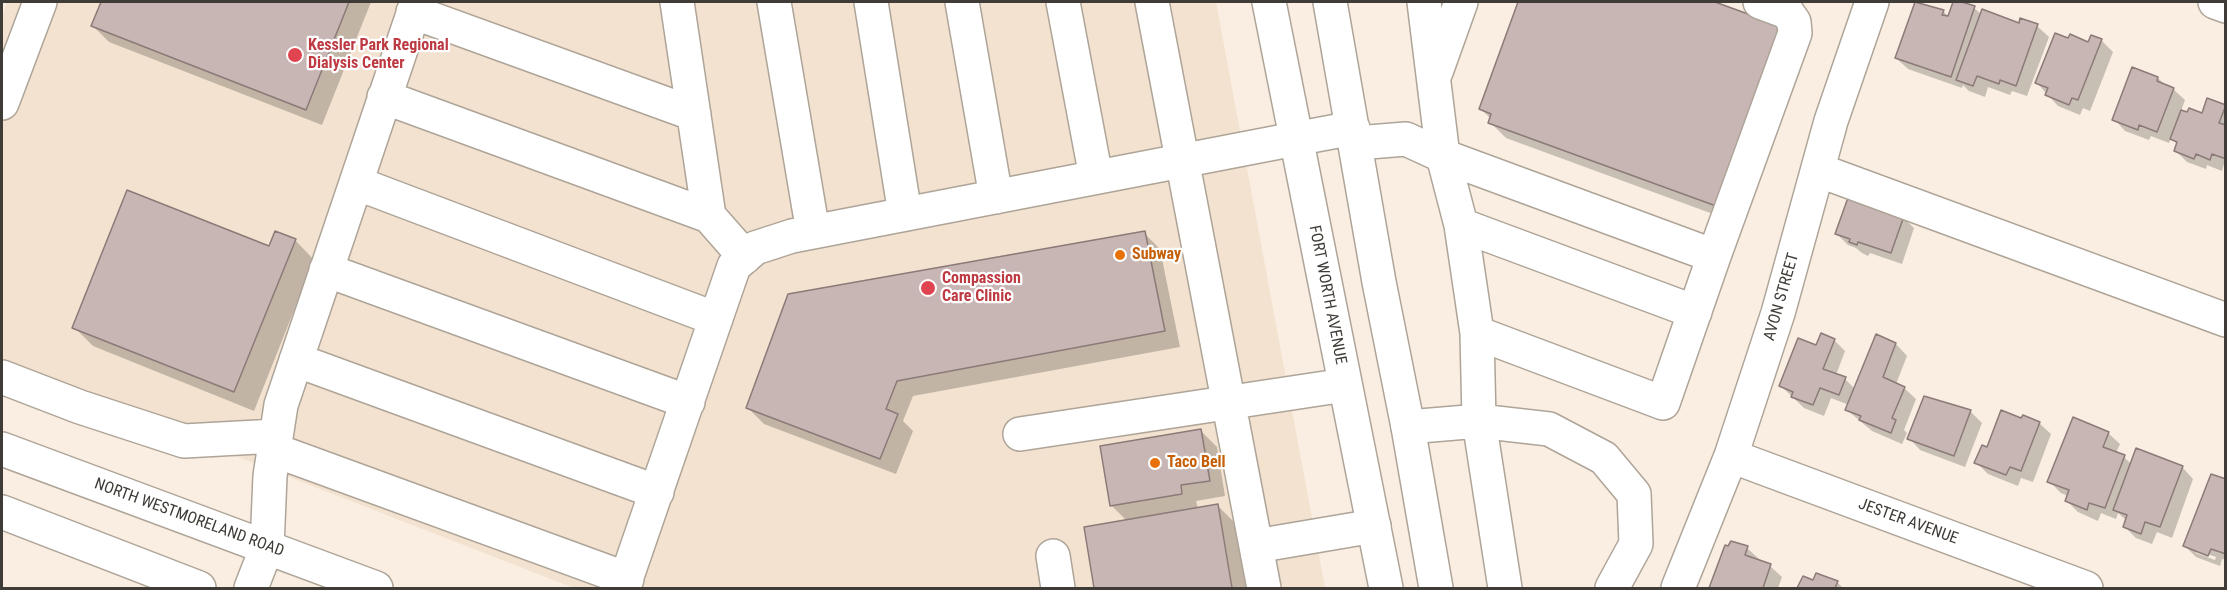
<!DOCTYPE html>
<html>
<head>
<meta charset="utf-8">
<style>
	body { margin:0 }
	#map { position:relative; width:2227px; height:590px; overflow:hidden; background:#f9eee1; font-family:"Roboto Condensed",sans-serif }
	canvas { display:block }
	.frame { position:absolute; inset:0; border:3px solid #3f3b36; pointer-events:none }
</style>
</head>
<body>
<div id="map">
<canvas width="2227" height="590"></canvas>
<div class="frame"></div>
</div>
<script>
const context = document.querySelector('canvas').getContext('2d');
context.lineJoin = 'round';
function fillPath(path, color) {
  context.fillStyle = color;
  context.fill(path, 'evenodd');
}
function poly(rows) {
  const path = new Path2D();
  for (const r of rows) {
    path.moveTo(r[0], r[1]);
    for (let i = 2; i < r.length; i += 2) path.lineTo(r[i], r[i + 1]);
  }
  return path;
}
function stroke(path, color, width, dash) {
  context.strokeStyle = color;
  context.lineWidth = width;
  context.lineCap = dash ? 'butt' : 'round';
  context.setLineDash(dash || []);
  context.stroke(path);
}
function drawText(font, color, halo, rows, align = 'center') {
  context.font = font + ' "Roboto Condensed",sans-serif';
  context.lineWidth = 4.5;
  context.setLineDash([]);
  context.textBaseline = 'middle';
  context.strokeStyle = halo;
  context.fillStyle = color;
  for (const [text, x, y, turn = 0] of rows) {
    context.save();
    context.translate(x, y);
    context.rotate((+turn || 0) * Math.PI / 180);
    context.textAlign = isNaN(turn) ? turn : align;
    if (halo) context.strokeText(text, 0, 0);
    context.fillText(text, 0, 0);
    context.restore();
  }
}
fillPath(poly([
	[7,2,1216,2,1325,588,574,588,2,365,2,17]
]), '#f2e2cf');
fillPath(poly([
	[103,2,371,2,322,125,109,42,93,26],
	[1520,2,1711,2,1780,27,1732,221,1506,138,1490,122,1491,119,1481,109],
	[1916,2,1943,11,1949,17,1954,2,1958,2,1974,8,1982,15,2019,24,2037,26,2049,37,2027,96,2012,91,2010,95,1988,87,1985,97,1969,91,1963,85,1962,88,1908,69,1896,58],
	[2092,37,2102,41,2113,52,2090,111,2083,108,2080,115,2058,106,2037,83,2069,40,2089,44],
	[2158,78,2165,85,2173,89,2185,100,2181,111,2203,115,2208,100,2226,106,2226,165,2224,164,2222,171,2207,165,2206,169,2187,162,2175,150,2177,144,2171,138,2169,143,2151,136,2149,140,2125,131,2114,119],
	[1903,217,1914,228,1902,264,1870,253,1868,256,1862,253,1856,248,1848,245,1837,234],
	[1144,233,1160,249,1180,347,913,396,903,421,913,431,896,474,764,424,748,408],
	[295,240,314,260,254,411,93,346,74,327,269,248],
	[1834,340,1845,351,1836,375,1845,379,1855,389,1896,344,1907,356,1896,384,1904,388,1916,399,1904,430,1907,433,1902,444,1872,431,1847,410,1849,405,1831,398,1824,416,1804,408,1781,386,1817,347],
	[1924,397,1970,411,1982,423,1965,467,1920,450,1909,438],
	[2022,420,2039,423,2051,434,2033,482,2021,478,2018,486,1988,474,1976,462],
	[1201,431,1217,447,1225,496,1196,501,1198,509,1218,506,1237,525,1247,588,1096,588,1086,528,1127,521,1111,505],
	[2108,433,2120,444,2116,453,2124,457,2131,464,2182,467,2193,479,2172,538,2157,532,2152,544,2136,538,2125,527,2127,521,2118,513,2116,519,2101,513,2098,521,2078,512,2067,501,2068,496,2061,493,2049,481],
	[2226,481,2226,560,2222,559,2220,566,2196,557,2185,546],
	[2196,550,2216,557,2215,560,2196,553],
	[1725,547,1747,548,1759,559,1758,561,1770,566,1782,577,1778,588,1780,588,1710,588],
	[1804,578,1814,582,1837,582,1843,588,1799,588]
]), '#0003');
const building = poly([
	[101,2,349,2,306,110,91,26,101,2],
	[1518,2,1715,2,1781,26,1716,206,1488,123,1491,114,1479,109,1518,2],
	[1915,2,1944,10,1942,15,1948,16,1953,2,1962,2,1975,6,1951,77,1895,58,1915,2],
	[1982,9,2019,23,2020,18,2038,24,2016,86,2000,80,1999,84,1977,76,1973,86,1956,80,1982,9],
	[2055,33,2068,38,2070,34,2088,42,2091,35,2102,39,2078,100,2072,98,2069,105,2045,95,2048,88,2035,83,2055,33],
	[2132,67,2158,77,2157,81,2174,88,2157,132,2139,125,2138,130,2112,120,2132,67],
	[2207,98,2226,105,2219,123,2226,125,2226,159,2212,154,2210,160,2196,154,2194,159,2174,151,2177,142,2170,139,2181,110,2187,112,2189,108,2202,113,2207,98],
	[127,190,269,246,275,231,296,239,234,392,72,328,127,190],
	[1850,192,1904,216,1891,253,1858,242,1857,245,1849,242,1850,239,1835,234,1850,192],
	[1145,231,1165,331,897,381,886,409,898,414,880,459,746,408,788,294,1145,231],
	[1821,333,1835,339,1823,369,1846,377,1839,395,1820,388,1813,405,1791,397,1793,392,1779,386,1798,338,1816,345,1821,333],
	[1876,334,1896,343,1883,377,1905,387,1892,418,1896,420,1891,433,1859,420,1861,416,1845,410,1876,334],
	[1924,396,1971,410,1954,456,1907,439,1924,396],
	[2001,410,2021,418,2023,415,2040,422,2021,471,2010,467,2006,475,1974,463,1982,445,1987,447,2001,410],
	[2073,417,2109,432,2103,447,2125,455,2105,508,2089,503,2087,510,2065,501,2069,490,2047,482,2073,417],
	[1201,429,1210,481,1181,485,1182,494,1110,506,1100,446,1201,429],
	[2136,448,2183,466,2160,527,2145,522,2141,534,2123,527,2127,515,2113,510,2136,448],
	[2211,474,2226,479,2226,554,2211,549,2208,556,2183,546,2211,474],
	[1218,504,1232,588,1094,588,1084,527,1218,504],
	[1731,541,1748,546,1745,555,1771,564,1763,588,1709,588,1725,545,1728,546,1731,541],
	[1816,573,1838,581,1835,588,1797,588,1803,576,1813,580,1816,573]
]);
fillPath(building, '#c8b6b4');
stroke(building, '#8b7a78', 1.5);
const minor = poly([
	[677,2,709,216,745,257],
	[774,2,813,232],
	[871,2,905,214],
	[962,2,996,197],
	[1063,2,1096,177],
	[1152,2,1264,588],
	[1424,2,1443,156,1714,256,1663,403,1477,333],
	[2215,2,2226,6],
	[413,12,694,114],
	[1436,72,1461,2],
	[384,97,709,216],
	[2,103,40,2],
	[1356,143,1406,139,1443,156,1461,225,1477,333,1479,421,1505,588],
	[1818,170,2226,320],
	[356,183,716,319],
	[1461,225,1695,312],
	[1714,256,1795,33,1794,22,1787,12,1760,2],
	[326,270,688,402],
	[296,360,657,492],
	[2,377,80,407,184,441,276,436],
	[1408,427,1479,421,1549,429,1604,458,1634,494,1636,544,1612,588],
	[1020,434,1345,385],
	[274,450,627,579],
	[1731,456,2086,588],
	[1256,546,1374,526],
	[267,547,270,476,281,405,417,2],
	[1053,556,1058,588],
	[623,588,734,266,755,248,792,236,1295,139],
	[1678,588,1731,456,1778,313,1831,121,1872,2]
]);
const major = poly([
	[1269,2,1386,588],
	[1330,2,1379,282,1408,427,1436,588],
	[1295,139,1353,128],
	[2,449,376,588],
	[2,512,199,588],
	[251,588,267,547]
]);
stroke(minor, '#aea498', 36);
stroke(major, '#aea498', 36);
stroke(minor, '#fff', 33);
stroke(major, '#fff', 33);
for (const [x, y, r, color] of [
	[295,55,8,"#e0444e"],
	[1120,255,6,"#e8710a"],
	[928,288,8,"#e0444e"],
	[1155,463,6,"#e8710a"]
]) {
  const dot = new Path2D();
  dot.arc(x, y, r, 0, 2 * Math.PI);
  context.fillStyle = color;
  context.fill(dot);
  stroke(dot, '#fff', 2);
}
drawText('bold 16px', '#be3a42', '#fff', [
	["Kessler Park Regional",308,46],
	["Dialysis Center",308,64],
	["Compassion",942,279],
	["Care Clinic",942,297]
], 'left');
drawText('bold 16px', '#c56008', '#fff', [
	["Subway",1132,255],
	["Taco Bell",1167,463]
], 'left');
drawText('16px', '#3f3b36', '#fff', [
	["FORT WORTH AVENUE",1327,295,79],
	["AVON STREET",1782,297,-74],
	["NORTH WESTMORELAND ROAD",189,518,20],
	["JESTER AVENUE",1908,522,20]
]);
</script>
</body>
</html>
